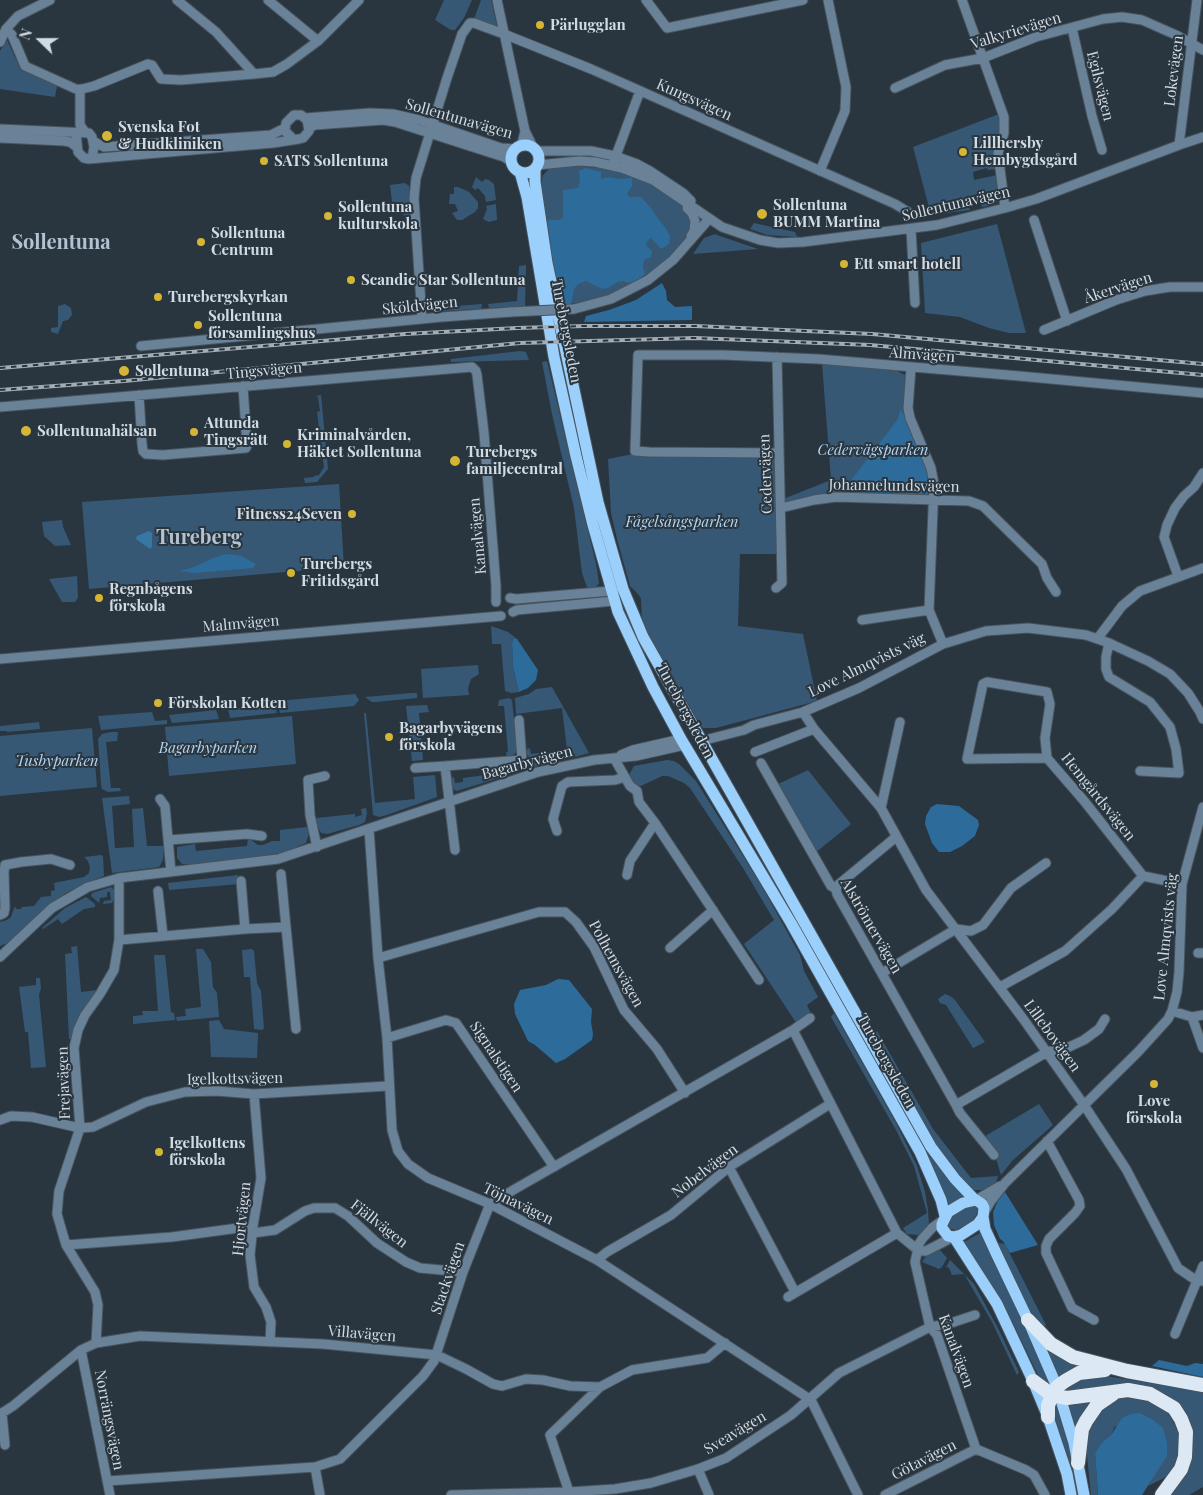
<!DOCTYPE html>
<html>
<head>
<meta charset="utf-8">
<style>
	body { margin:0 }
	#map { position:relative; width:1203px; height:1495px; overflow:hidden; background:#293640; font-family:"Playfair Display",serif }
	canvas { display:block }
	.north { position:absolute; left:15px; top:15px; width:50px; height:50px; -webkit-text-stroke:4px #293640; paint-order:stroke; rotate:292deg; font-size:14px; font-weight:700; line-height:20px; text-align:center; color:#d3dbe2 }
	.north::after { content:''; display:block; margin:auto; width:18px; height:22px; background:#d3dbe2; clip-path:polygon(50% 0,100% 100%,50% 72%,0 100%) }
</style>
</head>
<body>
<div id="map">
<canvas width="1203" height="1495"></canvas>
<div class="north">N</div>
</div>
<script>
const context = document.querySelector('canvas').getContext('2d');
context.lineJoin = 'round';
function fillPath(path, color) {
  context.fillStyle = color;
  context.fill(path, 'evenodd');
}
function poly(rows) {
  const path = new Path2D();
  for (const r of rows) {
    if (r.length === 3) {
      path.moveTo(r[0] + r[2], r[1]);
      path.arc(r[0], r[1], r[2], 0, 2 * Math.PI);
      continue;
    }
    path.moveTo(r[0], r[1]);
    for (let i = 2; i < r.length; i += 2) path.lineTo(r[i], r[i + 1]);
  }
  return path;
}
function stroke(path, color, width, dash) {
  context.strokeStyle = color;
  context.lineWidth = width;
  context.lineCap = dash ? 'butt' : 'round';
  context.setLineDash(dash || []);
  context.stroke(path);
}
function drawText(font, color, halo, rows, align = 'center') {
  context.font = font + ' "Playfair Display",serif';
  context.lineWidth = 4;
  context.setLineDash([]);
  context.textBaseline = 'middle';
  context.strokeStyle = halo;
  context.fillStyle = color;
  for (const [text, x, y, turn = 0] of rows) {
    context.save();
    context.translate(x, y);
    context.rotate((+turn || 0) * Math.PI / 180);
    context.textAlign = isNaN(turn) ? turn : align;
    if (halo) context.strokeText(text, 0, 0);
    context.fillText(text, 0, 0);
    context.restore();
  }
}
fillPath(poly([
	[444,0,472,0,464,18,455,30,451,30,435,20],
	[481,0,491,0,497,26,474,19],
	[7,40,21,70,57,86,55,97,0,89,0,51],
	[999,114,1001,124,996,169,988,170,987,168,973,172,974,180,997,175,1000,198,994,205,982,207,979,201,968,204,970,210,931,215,913,147],
	[574,166,615,169,649,183,680,203,691,217,689,234,680,247,647,276,617,292,601,298,578,303,559,304,541,185,543,175,549,169],
	[476,177,482,182,485,179,489,180,494,184,496,200,486,202,485,196,478,188,475,190,472,187],
	[405,183,409,186,411,230,406,230,404,215,393,210,390,185],
	[454,187,458,187,469,192,478,202,478,208,475,212,462,220,457,220,452,213,458,211,455,204,449,204,450,194,454,194],
	[496,204,497,220,489,222,483,219,487,209,486,206],
	[754,223,795,232,797,237,767,235,759,232,750,229],
	[997,224,1026,333,1009,333,989,328,960,317,925,313,921,243],
	[715,234,717,235,758,249,693,254,704,238],
	[526,265,525,307,489,308,488,304,517,301,519,266],
	[65,304,71,308,72,315,68,320,63,321,58,334,51,332,51,328,58,327,58,306],
	[482,304,481,309,444,311,443,307],
	[520,351,526,352,529,360,451,362,451,359],
	[547,361,596,564,599,583,596,587,591,588,587,587,582,573,574,508,552,414,542,362],
	[822,363,897,371,907,376,904,406,929,473,783,505,783,499,831,480],
	[321,395,328,469,317,482,305,483,304,478,314,477,314,476,319,475,324,467,317,412,320,411,318,397,316,396],
	[633,454,776,456,780,554,740,554,738,626,803,634,817,701,716,728,703,728,699,723,671,673,657,654,642,622,641,599,639,595,630,586,617,539,611,513,608,459],
	[339,484,344,567,89,589,82,502],
	[62,520,63,527,71,545,55,546,44,536,42,522],
	[77,576,78,598,75,602,62,602,49,579],
	[491,626,508,632,517,639,514,638,512,643,513,667,519,692,511,693,505,691,501,644,492,644],
	[478,665,479,674,471,679,468,688,469,695,423,698,421,669],
	[552,687,589,753,568,759,537,766,457,791,453,789,451,778,454,777,455,783,463,782,463,778,493,774,492,766,515,765,521,767,533,763,526,753,527,749,530,748,531,754,567,750,562,708,516,714,515,698,529,694,536,689],
	[412,693,417,693,417,698,376,702,372,702,365,697],
	[355,694,359,700,354,706,280,713,277,701],
	[509,698,512,700,517,748,515,754,507,757,506,752,508,752,504,706,498,706,499,700],
	[275,705,277,713,230,718,228,709],
	[427,705,429,712,419,713,423,760,412,761,406,706],
	[216,710,219,719,172,723,169,715],
	[152,712,155,721,167,720,167,724,101,730,98,716],
	[364,713,366,713,375,803,415,799,413,777,435,775,437,797,387,815,379,817,373,815],
	[292,716,296,764,169,776,165,727],
	[39,722,40,729,7,732,7,731,0,731,0,726],
	[92,728,97,787,0,796,0,736],
	[111,732,118,732,117,741,106,742,111,788,120,788,121,791,108,792,102,789,101,784,98,739,102,734],
	[667,760,674,761,679,764,696,781,760,883,800,955,804,971,818,997,807,1005,811,1014,797,1024,744,944,774,920,743,868,690,788,684,783,668,776,662,776,641,786,636,785,630,778,630,773,634,766],
	[808,770,851,824,815,853,776,785],
	[129,796,130,804,112,806,115,848,134,847,132,809,143,808,147,846,164,846,163,860,159,867,112,873,102,798],
	[366,808,367,813,365,822,359,825,327,834,321,833,317,826,316,818,355,814,355,817,362,815,361,809],
	[307,827,309,833,306,843,282,853,189,866,189,864,182,864,177,858,177,847,195,844,196,851,247,846,248,838,258,845,263,845,272,841,280,841,280,830],
	[101,855,103,856,104,876,91,881,66,893,47,908,10,942,0,946,0,922,7,920,11,917,14,908,16,907,16,909,21,909,22,907,34,906,41,897,51,896,51,891,55,890,54,883,84,877,89,873,90,867,88,861,84,857],
	[238,875,239,884,169,890,168,883],
	[111,887,114,890,116,895,112,903,103,904,104,901,111,900,110,892,107,892,107,897,100,898,99,903,91,896,92,893],
	[86,897,95,904,95,907,84,909,62,924,58,919,43,929,42,928,65,908],
	[77,946,81,992,98,990,83,1010,74,1028,72,1039,69,1039,65,954,72,953,71,947],
	[196,949,203,949,211,962,213,987,217,993,219,1017,177,1021,176,1017,186,1016,185,1009,201,1007],
	[252,949,254,951,257,983,261,991,264,1028,262,1030,254,1029,250,977,244,977,242,950],
	[154,955,165,955,171,1012,174,1013,175,1020,133,1024,133,1016,143,1015,142,1011,158,1011],
	[36,978,40,978,41,988,39,995,46,1067,31,1068,28,1032,25,1032,19,987,36,985],
	[945,994,950,996,955,1000,985,1042,973,1048,946,1005,940,1003,938,999],
	[834,1013,896,1123,917,1166,925,1192,928,1210,929,1227,918,1235,907,1234,903,1228,927,1213,914,1166,896,1130,831,1017],
	[219,1020,224,1029,258,1033,257,1058,211,1057,209,1021],
	[877,1031,933,1129,971,1178,998,1176,996,1182,990,1187,981,1190,973,1190,967,1186,940,1151,888,1059,875,1034],
	[1039,1104,1053,1125,1012,1161,1001,1175,995,1155,982,1138],
	[923,1143,940,1168,965,1198,947,1207,920,1144],
	[975,1205,979,1210,972,1222,956,1230,947,1228,947,1222,957,1209],
	[992,1229,998,1243,1005,1244,1046,1325,1041,1329,1033,1319,990,1230],
	[980,1233,1039,1355,1052,1387,1041,1381,1007,1311,964,1242],
	[939,1249,947,1258,942,1267,939,1269,922,1262,926,1256],
	[950,1260,974,1284,999,1330,1019,1372,1017,1375,992,1322,964,1274,952,1275,949,1268,946,1267],
	[1044,1344,1088,1365,1059,1379],
	[1099,1375,1203,1391,1203,1487,1189,1495,1167,1495,1190,1448,1162,1395,1067,1394,1063,1390,1071,1382],
	[1129,1396,1153,1401,1167,1411,1178,1431,1179,1455,1170,1475,1148,1486,1153,1477,1115,1426,1111,1435,1102,1442,1095,1453,1098,1495,1091,1495,1086,1446,1087,1431,1096,1413,1118,1398],
	[1096,1399,1088,1405,1076,1428,1067,1401],
	[1056,1402,1069,1443,1079,1495,1074,1495,1053,1417,1053,1411]
]), '#375874');
fillPath(poly([
	[586,168,601,172,601,179,610,177,618,179,632,178,632,186,627,194,630,197,641,197,650,207,659,220,665,227,670,236,669,244,661,249,651,238,648,240,646,245,652,251,651,257,644,260,643,268,645,274,638,280,630,283,623,281,617,282,608,288,602,289,586,281,578,284,574,289,571,304,559,304,544,225,549,220,558,220,563,218,563,190,578,188,580,181,579,171],
	[662,283,666,291,667,300,675,307,692,306,692,320,584,322,586,316,609,310,636,300],
	[900,410,907,417,929,473,929,495,837,494,836,489,849,483,898,419],
	[226,554,242,556,256,564,253,568,194,573,180,571,194,567,213,558],
	[514,638,517,639,538,670,536,680,528,688,519,692,513,667,512,643],
	[937,804,959,806,978,820,979,825,975,836,962,846,950,852,939,852,932,843,925,824,926,816,931,807],
	[558,979,569,980,592,1009,591,1022,593,1034,592,1040,565,1059,556,1063,535,1045,528,1041,515,1014,514,1004,520,990,546,985],
	[1005,1192,1038,1245,1010,1253,1003,1241,1000,1239,994,1225,993,1212,999,1198],
	[1159,1360,1187,1366,1195,1363,1203,1364,1203,1377,1152,1366],
	[1140,1413,1153,1420,1163,1428,1167,1443,1167,1456,1142,1495,1098,1495,1095,1453,1102,1442,1111,1435,1122,1418,1131,1414]
]), '#2d6b9a');
fillPath(poly([
	[149,531,152,533,152,547,150,549,136,539,137,536]
]), '#3876a6');
const minor = poly([
	[177,0,216,32,254,74,273,72,287,64,318,41],
	[268,0,318,41,359,0],
	[497,0,525,131,534,149],
	[646,0,667,28,803,0],
	[962,0,1004,117,1004,133,998,153,1005,208],
	[1072,28,1092,116,1102,150],
	[6,29,12,35,25,66,78,90,94,86,148,64,152,65,161,79,181,80,254,74],
	[0,42,6,29,18,16,50,0],
	[895,88,945,65,983,58,1036,37,1103,19,1122,17,1142,20,1176,35,1203,50],
	[80,89,80,125,85,132],
	[305,118,370,113,393,114,419,120,501,148,516,149],
	[309,128,315,125,383,120,395,122,504,157,512,162],
	[0,129,89,133,92,137,94,147,92,158],
	[76,133,78,152,84,158,89,159,273,143,299,139,303,138,309,131,307,120,301,115,294,115,286,123,285,131,293,139],
	[0,138,64,141,70,142,77,147],
	[93,141,104,147,271,135,285,128],
	[1179,145,1197,0],
	[521,147,525,131],
	[535,151,591,151,615,156,637,164,650,171,683,193,691,201],
	[614,161,640,91],
	[538,165,579,161,595,162,622,168,653,180,722,227,760,240,778,243,803,242,937,225,1005,208,1036,199,1179,145,1203,137],
	[820,171,845,111,846,87,828,0],
	[687,208,692,213,695,221,694,231,691,236],
	[1034,220,1067,321],
	[911,229,915,303],
	[574,309,611,299,648,280,673,260,709,219],
	[422,319,414,198,416,178,447,78,462,34,470,23,474,23,504,34,591,69,895,204,908,212],
	[1044,330,1116,300,1145,291,1170,287,1203,287],
	[141,346,442,317,511,312],
	[911,368,908,408,910,418,931,468,934,484,929,610,943,644],
	[139,395,142,444,143,451,146,454,163,455,234,449,246,448,247,446,243,386],
	[0,407,472,367,476,371,477,375,484,433,496,586,496,602],
	[778,453,649,452,635,451,638,355,723,355,818,359,1019,376,1203,393],
	[781,508,814,500,836,497,969,501,983,506,1042,564,1047,578,1056,592],
	[1178,576,1164,537,1167,525,1175,508,1184,496,1194,487,1203,473],
	[776,588,782,583,777,357],
	[510,598,516,599,611,591],
	[513,612,517,610,614,601],
	[862,620,929,610],
	[1098,638,1122,606,1140,591,1203,568],
	[1109,643,1106,657,1106,669,1109,677,1150,702,1170,727,1176,749,1179,773,1140,771],
	[0,659,501,616],
	[803,712,814,729,881,808,926,890,1024,1020,1084,1105,1126,1169,1178,1268,1197,1281,1203,1281],
	[701,741,744,730,754,725,803,712,859,688,943,644,986,631,1028,628,1086,635,1109,643,1148,661,1170,674,1188,693,1200,712,1203,719],
	[755,752,814,729],
	[621,755,633,750,681,739],
	[614,758,630,786,637,791,639,802,655,823,759,980],
	[1047,758,967,759,983,684,987,682,1047,692,1050,704,1045,738,1047,758,1085,802,1143,876,1182,884],
	[761,763,831,886,836,889,837,894,956,1105,1047,1052,1069,1047,1084,1040,1099,1029,1105,1019],
	[415,768,445,766],
	[160,799,165,806,171,872],
	[881,808,900,722],
	[369,829,378,958,387,1038,392,1130,398,1151,408,1164,428,1178,490,1204,597,1260,808,1398,812,1402,858,1495],
	[557,831,553,819,562,786,568,782,615,780,625,777],
	[169,840,247,834,262,836],
	[317,847,310,815,308,780,325,776],
	[455,850,445,766,522,760,519,720],
	[627,875,630,861,655,823],
	[241,881,245,929],
	[836,889,838,885,896,837],
	[158,891,163,936],
	[0,915,4,913,5,908,4,872,5,865,21,862,51,859,70,865],
	[286,927,296,1029],
	[119,940,245,929,286,927,281,874],
	[670,948,713,910],
	[1198,953,1203,953],
	[0,957,52,908,88,887,119,878,278,859,538,772,594,760,636,756,685,745],
	[378,958,539,912,565,912,576,922,594,947,624,1010,657,1049,685,1093],
	[882,973,956,929,971,931,983,925,1011,888,1046,863],
	[1000,987,1065,951,1112,909,1143,876],
	[1172,1011,1192,1017,1203,1015],
	[1192,1017,1203,1048],
	[793,1030,897,1233,919,1251],
	[387,1038,446,1020,456,1023,554,1167],
	[254,1094,261,1178,253,1226,250,1255,254,1287,266,1307,271,1322,270,1342],
	[956,1105,960,1113,994,1155],
	[0,1120,11,1116,32,1117,80,1128,93,1127,146,1102,185,1092,217,1091,254,1094,388,1086],
	[1047,1141,1079,1200,1080,1206,1075,1213,1049,1239,1046,1246,1046,1253,1072,1308,1094,1320],
	[729,1167,795,1292],
	[976,1200,1000,1186],
	[984,1213,991,1201,1005,1183,1138,1052,1168,1019,1172,1011,1177,992,1179,972,1182,884,1203,807],
	[943,1220,932,1228,922,1239,919,1244,915,1262,930,1327,937,1335,976,1449,1026,1470,1034,1475,1045,1495],
	[253,1233,275,1230,305,1211,314,1208,335,1208,348,1216,377,1243,406,1262,420,1268,463,1272],
	[66,1245,172,1237,253,1226],
	[919,1251,926,1251,953,1237],
	[597,1260,607,1252,671,1215,729,1167,830,1104],
	[788,1297,897,1233],
	[1175,1334,1203,1266],
	[96,1343,98,1305,95,1292,66,1245,57,1214,59,1191,80,1128,74,1048,78,1030,85,1015,100,994,114,970,119,940,119,878],
	[81,1350,110,1495],
	[0,1413,2,1413,13,1406,81,1350,96,1343,140,1336,323,1344,437,1355,466,1369,493,1384,502,1386,526,1379,543,1380,570,1386,600,1387,632,1370,707,1358,725,1343],
	[2,1413,5,1445],
	[315,1467,320,1495],
	[698,1469,709,1495],
	[107,1481,315,1467,340,1459,423,1376,434,1361,463,1272,490,1204,515,1189,793,1030,810,1018],
	[451,1495,569,1492,615,1489,651,1483,698,1469,726,1458,791,1415,839,1373,930,1327,948,1324,975,1315],
	[570,1495,550,1435,600,1387],
	[885,1495,976,1449]
]);
const major = poly([
	[525,159,14],
	[535,169,535,182,547,263,598,502,623,589,643,637,931,1147,955,1179,974,1199],
	[520,172,527,197,554,357,576,456,593,525,618,612,653,687,681,739,791,923,920,1152,941,1200,945,1216],
	[976,1200,982,1204,984,1208,983,1217,978,1224,961,1235,954,1237,948,1236,942,1228,942,1224,948,1212,963,1203,976,1200],
	[983,1217,985,1229,996,1253,1028,1320,1057,1387,1074,1443,1084,1495],
	[954,1237,997,1304,1033,1381,1048,1417,1067,1474,1071,1495]
]);
const highway = poly([
	[1028,1320,1051,1344,1073,1357,1127,1371,1203,1385],
	[1033,1381,1048,1392,1061,1397,1067,1398,1128,1390,1150,1394,1174,1408,1181,1419,1186,1432,1185,1457,1181,1469,1162,1495],
	[1048,1417,1048,1405,1053,1394,1057,1387,1065,1381,1079,1373,1105,1370],
	[1078,1463,1082,1429,1086,1421,1097,1405,1113,1394]
]);
stroke(minor, '#48545d', 11);
stroke(major, '#48545d', 13);
stroke(highway, '#48545d', 16);
stroke(minor, '#698298', 9);
stroke(major, '#9bd0fc', 11);
stroke(highway, '#dce8f3', 14);
const rail = poly([
	[0,368,405,334,517,328,584,326,695,326,872,334,1203,364],
	[0,390,124,381,520,343,695,338,870,345,1203,375]
]);
stroke(rail, '#a3adb5', 4);
stroke(rail, '#293640', 2, [5.5]);
const minorBridge = poly([
	[511,312,574,309]
]);
stroke(minorBridge, '#48545d', 11, []);
stroke(minorBridge, '#698298', 9);
for (const [x, y, r, color] of [
	[540,25,5,"#d5b534"],
	[107,136,6,"#d5b534"],
	[963,152,5,"#d5b534"],
	[264,161,5,"#d5b534"],
	[762,214,6,"#d5b534"],
	[328,216,5,"#d5b534"],
	[201,242,5,"#d5b534"],
	[844,264,5,"#d5b534"],
	[351,280,5,"#d5b534"],
	[158,297,5,"#d5b534"],
	[198,325,5,"#d5b534"],
	[124,371,6,"#d5b534"],
	[26,431,6,"#d5b534"],
	[194,432,5,"#d5b534"],
	[287,444,5,"#d5b534"],
	[455,461,6,"#d5b534"],
	[352,514,5,"#d5b534"],
	[291,573,5,"#d5b534"],
	[99,598,5,"#d5b534"],
	[158,703,5,"#d5b534"],
	[389,737,5,"#d5b534"],
	[1154,1084,5,"#d5b534"],
	[159,1152,5,"#d5b534"]
]) {
  const dot = new Path2D();
  dot.arc(x, y, r, 0, 2 * Math.PI);
  context.fillStyle = color;
  context.fill(dot);
  stroke(dot, '#293640', 2);
}
drawText('bold 15px', '#d3dbe2', '#293640', [
	["Pärlugglan",550,25],
	["Svenska Fot",118,127],
	["& Hudkliniken",118,144],
	["Lillhersby",973,143],
	["Hembygdsgård",973,160],
	["SATS Sollentuna",274,161],
	["Sollentuna",773,205],
	["BUMM Martina",773,222],
	["Sollentuna",338,207],
	["kulturskola",338,224],
	["Sollentuna",211,233],
	["Centrum",211,250],
	["Ett smart hotell",854,264],
	["Scandic Star Sollentuna",361,280],
	["Turebergskyrkan",168,297],
	["Sollentuna",208,316],
	["församlingshus",208,333],
	["Sollentuna",135,371],
	["Attunda",204,423],
	["Tingsrätt",204,440],
	["Sollentunahälsan",37,431],
	["Kriminalvården,",297,435],
	["Häktet Sollentuna",297,452],
	["Turebergs",466,452],
	["familjecentral",466,469],
	["Fitness24Seven",342,514,"right"],
	["Turebergs",301,564],
	["Fritidsgård",301,581],
	["Regnbågens",109,589],
	["förskola",109,606],
	["Förskolan Kotten",168,703],
	["Bagarbyvägens",399,728],
	["förskola",399,745],
	["Love",1154,1101,"center"],
	["förskola",1154,1118,"center"],
	["Igelkottens",169,1143],
	["förskola",169,1160]
], 'left');
drawText('15px', '#d3dbe2', '#293640', [
	["Valkyrievägen",1016,31,-17],
	["Lokevägen",1174,71,-83],
	["Egilsvägen",1100,86,76],
	["Kungsvägen",694,100,24],
	["Sollentunavägen",459,119,16],
	["Sollentunavägen",956,204,-13],
	["Åkervägen",1118,288,-18],
	["Sköldvägen",420,306,-6],
	["Turebergsleden",566,331,79],
	["Almvägen",922,355,4],
	["Tingsvägen",264,371,-5],
	["Cedervägen",766,474,-92],
	["Johannelundsvägen",894,486,1],
	["Kanalvägen",478,536,-95],
	["Malmvägen",241,624,-5],
	["Love Almqvists väg",867,665,-26],
	["Turebergsleden",685,711,62],
	["Bagarbyvägen",527,763,-15],
	["Hemgårdsvägen",1098,797,51],
	["Alströmervägen",871,926,60],
	["Love Almqvists väg",1166,937,-84],
	["Polhemsvägen",616,964,61],
	["Lillebovägen",1052,1036,54],
	["Signalstigen",496,1057,56],
	["Turebergsleden",886,1061,61],
	["Igelkottsvägen",235,1079,-1],
	["Frejavägen",64,1083,-92],
	["Nobelvägen",705,1171,-37],
	["Töjnavägen",518,1204,26],
	["Hjortvägen",242,1219,-84],
	["Fjällvägen",379,1224,38],
	["Stackvägen",448,1278,-71],
	["Villavägen",362,1334,5],
	["Kanalvägen",956,1351,70],
	["Norrängsvägen",109,1420,79],
	["Sveavägen",735,1433,-31],
	["Götavägen",924,1460,-27]
]);
drawText('italic 15px', '#b5d5f0', '#293640', [
	["Cedervägsparken",873,450],
	["Fågelsångsparken",682,522],
	["Bagarbyparken",208,748],
	["Tusbyparken",57,761]
]);
drawText('bold 20px', '#b3c2d0', '#293640', [
	["Sollentuna",61,243],
	["Tureberg",199,538]
]);
</script>
</body>
</html>
